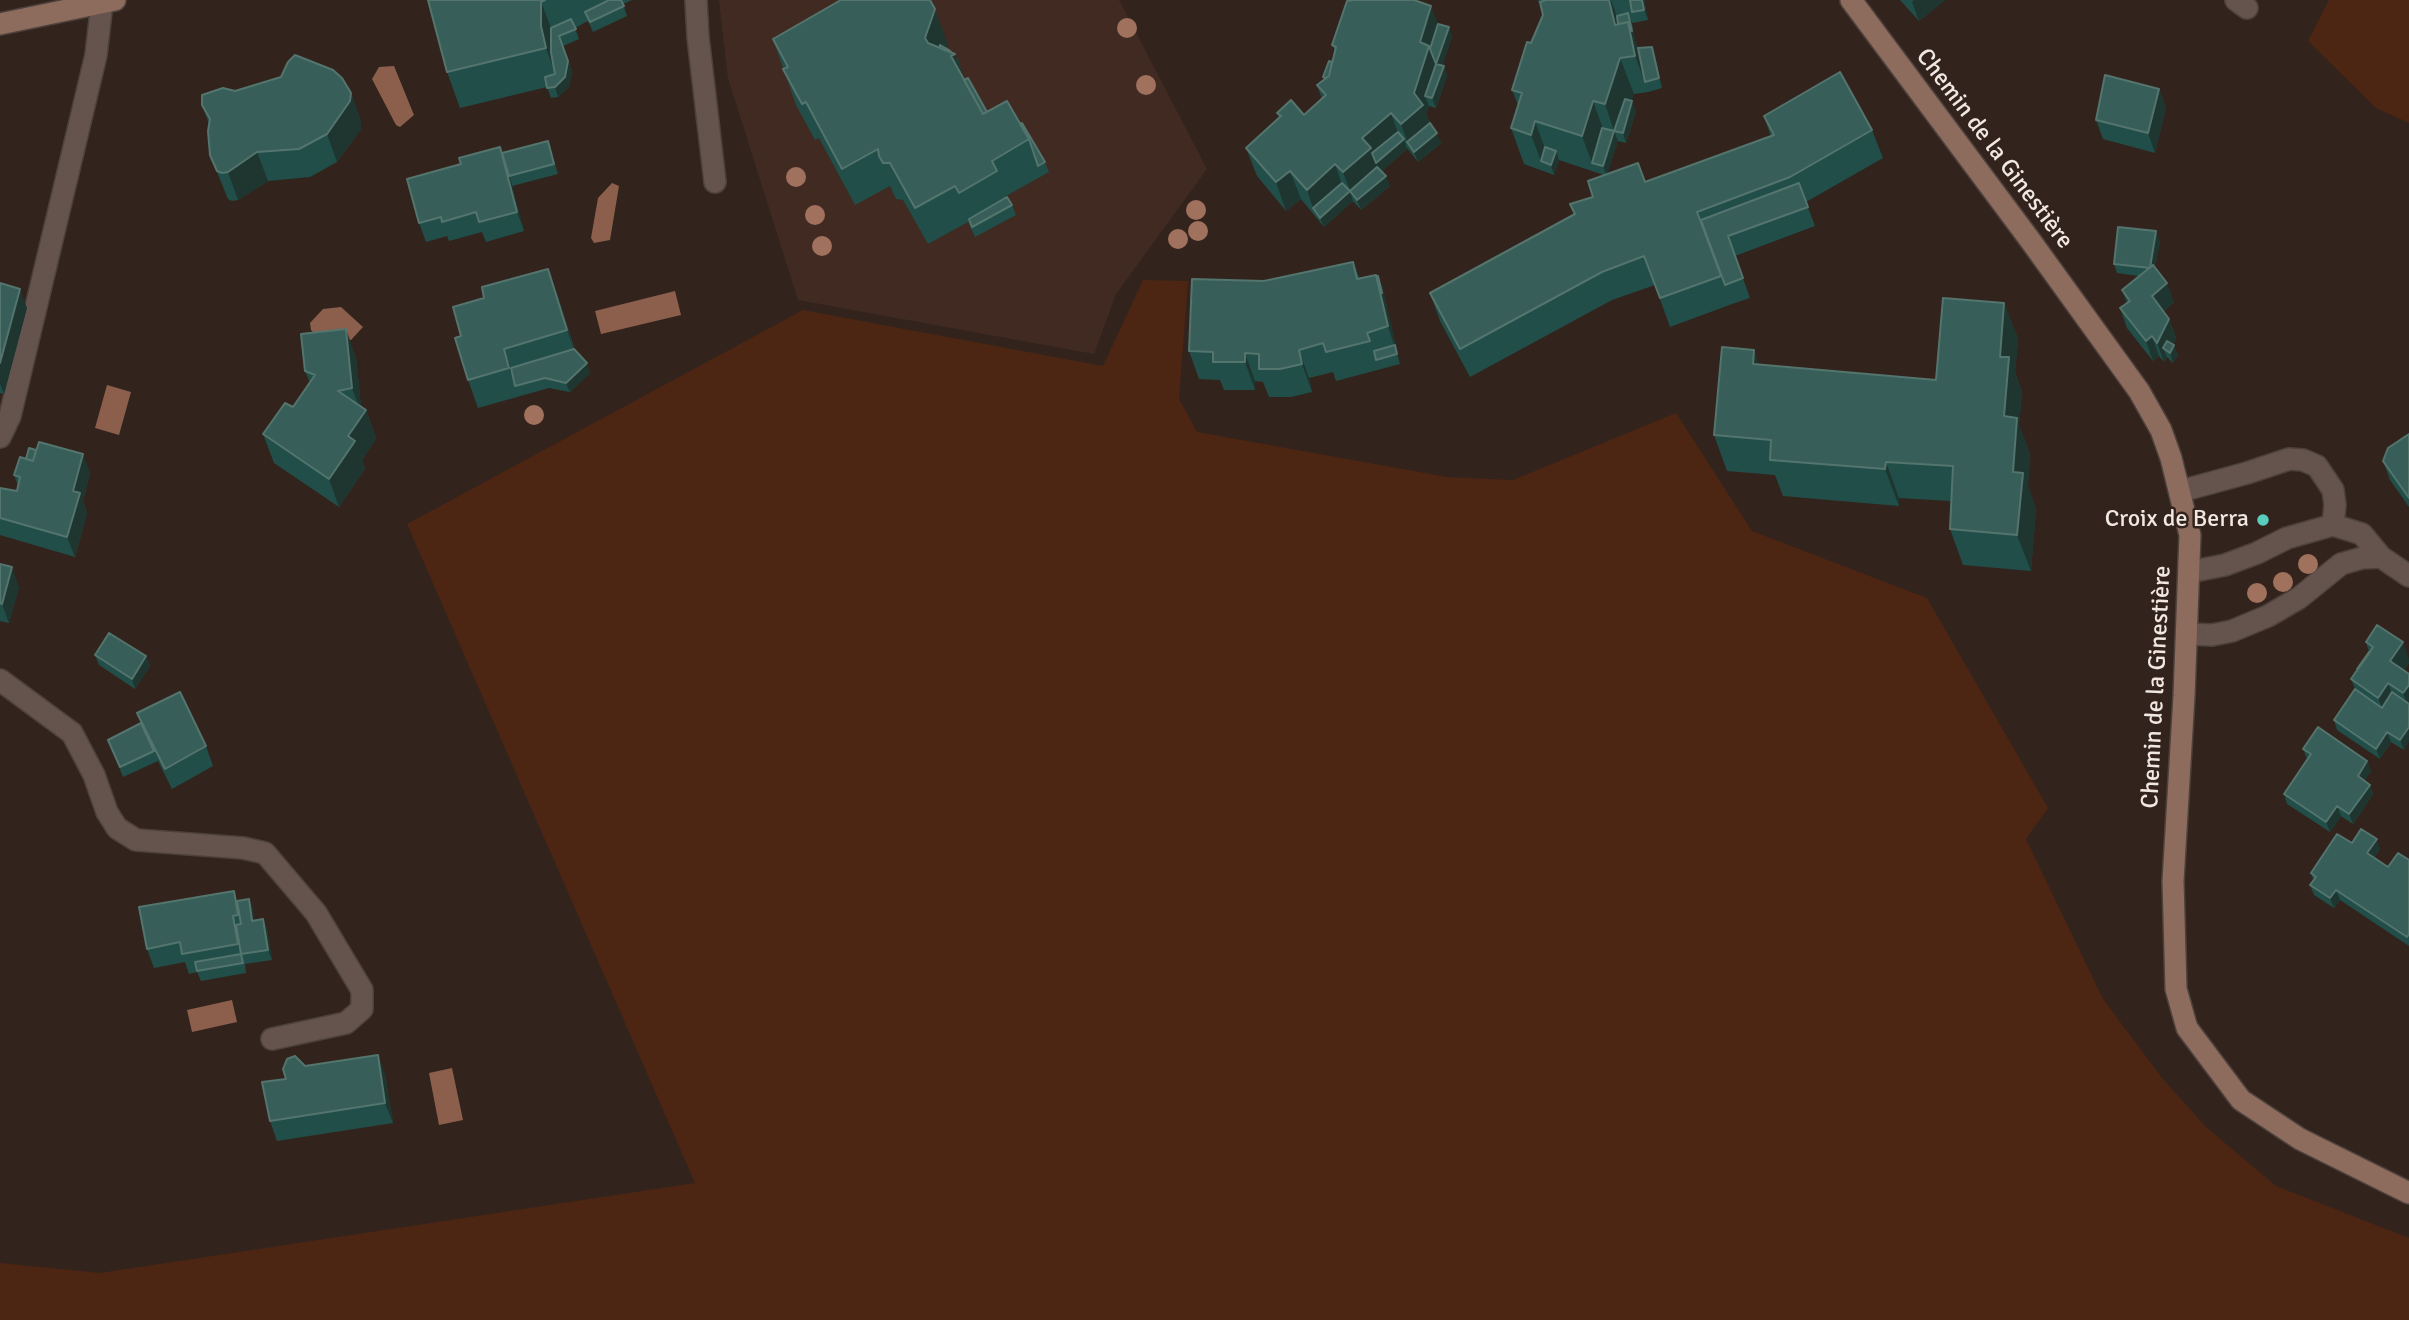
<!DOCTYPE html>
<html>
<head>
<meta charset="utf-8">
<style>
	body { margin:0 }
	canvas { display:block; background:#32231c }
</style>
</head>
<body>
<canvas width="2409" height="1320"></canvas>
<script>
const context = document.querySelector('canvas').getContext('2d');
context.lineJoin = 'round';
function fillPath(path, color) {
  context.fillStyle = color;
  context.fill(path, 'evenodd');
}
function poly(rows) {
  const path = new Path2D();
  for (const r of rows) {
    path.moveTo(r[0], r[1]);
    for (let i = 2; i < r.length; i += 2) path.lineTo(r[i], r[i + 1]);
  }
  return path;
}
function stroke(path, color, width, dash) {
  context.strokeStyle = color;
  context.lineWidth = width;
  context.lineCap = dash ? 'butt' : 'round';
  context.setLineDash(dash || []);
  context.stroke(path);
}
function drawText(font, color, halo, rows, align = 'center') {
  context.font = font + ' Signika,sans-serif';
  context.lineWidth = 5;
  context.setLineDash([]);
  context.textBaseline = 'middle';
  context.strokeStyle = halo;
  context.fillStyle = color;
  for (const [text, x, y, turn = 0] of rows) {
    context.save();
    context.translate(x, y);
    context.rotate((+turn || 0) * Math.PI / 180);
    context.textAlign = isNaN(turn) ? turn : align;
    if (halo) context.strokeText(text, 0, 0);
    context.fillText(text, 0, 0);
    context.restore();
  }
}
fillPath(poly([
	[719,0,1119,0,1207,169,1116,294,1094,354,798,300,728,78]
]), '#402a21');
fillPath(poly([
	[2329,0,2409,0,2409,123,2376,108,2308,41],
	[1143,280,1188,281,1179,399,1197,432,1447,477,1513,480,1676,413,1752,531,1927,598,2048,808,2026,839,2103,999,2162,1078,2206,1127,2276,1186,2409,1238,2409,1320,0,1320,0,1263,100,1273,695,1183,407,524,803,310,1103,366]
]), '#4c2513');
fillPath(poly([
	[394,66,414,115,400,127,396,125,372,79,379,67],
	[612,183,619,186,610,240,594,243,591,238,598,198],
	[675,291,681,315,601,334,595,311],
	[341,307,363,327,351,340,318,338,311,330,310,323,323,309],
	[107,385,131,392,119,435,95,428],
	[232,1000,237,1022,192,1032,187,1010],
	[452,1068,463,1120,439,1125,429,1073]
]), '#8c5f4c');
const lane = poly([
	[696,0,698,37,715,182],
	[2181,491,2247,473,2289,459,2303,460,2317,466,2333,490,2335,505,2333,525]
]);
const street = poly([
	[2236,0,2247,8],
	[0,437,10,416,96,55,102,3],
	[2189,572,2225,565,2257,553,2287,538,2333,525,2362,534,2381,557,2409,576],
	[2187,634,2212,635,2232,631,2268,616,2299,598,2341,564,2362,558,2381,557],
	[0,680,72,733,94,775,107,812,117,828,136,840,243,848,265,853,316,913,362,990,362,1009,346,1023,272,1039]
]);
const secondary = poly([
	[1851,0,2030,240,2139,391,2161,430,2171,458,2190,535,2184,696,2173,881,2176,989,2187,1028,2241,1100,2300,1139,2409,1193],
	[0,24,115,0]
]);
stroke(lane, '#4d413c', 24);
stroke(street, '#4d413c', 24);
stroke(secondary, '#4d413c', 24);
stroke(lane, '#65544d', 21);
stroke(street, '#65544d', 21);
stroke(secondary, '#8d6b5d', 21);
context.fillStyle = '#a0715d';
for (const [x, y] of [
	[1127,28],
	[1146,85],
	[796,177],
	[1196,210],
	[815,215],
	[1198,231],
	[1178,239],
	[822,246],
	[534,415],
	[2308,564],
	[2283,582],
	[2257,593]
]) {
  context.beginPath();
  context.arc(x, y, 10, 0, 2 * Math.PI);
  context.fill();
}
fillPath(poly([
	[428,0,632,0,623,4,627,16,593,32,588,21,575,28,579,39,563,46,572,71,569,87,558,97,551,98,547,87,460,108,447,72],
	[1538,0,1644,0,1648,20,1632,23,1635,41,1638,48,1655,57,1662,88,1648,92,1634,94,1631,101,1636,111,1626,143,1618,141,1607,174,1645,182,1771,137,1764,116,1872,130,1883,158,1806,202,1815,226,1735,256,1750,298,1732,304,1731,302,1732,304,1670,327,1655,285,1612,300,1470,377,1440,321,1430,293,1574,215,1570,204,1593,197,1604,175,1559,160,1554,175,1524,164,1511,128,1518,105,1512,90,1543,15],
	[1900,0,1945,0,1919,21],
	[1438,24,1449,27,1452,37,1442,66,1444,66,1447,76,1436,108,1429,106,1426,114,1430,123,1441,143,1418,162,1407,148,1407,149,1382,171,1390,186,1361,210,1353,201,1324,227,1301,199,1286,211,1257,176,1246,148,1279,118,1277,113,1304,115,1322,99,1317,85,1324,80,1323,77,1332,62,1335,51,1332,45],
	[773,39,948,45,947,48,958,59,964,80,987,112,1020,124,1045,162,1049,172,1006,196,1012,205,1016,215,975,237,968,222,928,244,903,200,896,199,890,186,855,205,819,138,815,140,796,105],
	[2159,89,2166,108,2155,153,2103,139,2096,120],
	[235,91,351,93,361,122,361,129,337,162,310,177,268,181,238,200,232,201,228,199,210,155,209,124,202,105],
	[548,141,558,174,512,186,524,231,486,242,482,232,449,241,447,236,426,242,419,223],
	[2160,241,2155,267,2174,302,2164,311,2169,319,2176,338,2173,345,2178,355,2173,363,2167,357,2164,362,2159,356,2153,361,2127,328,2120,308,2127,303,2122,290,2139,276,2117,273,2114,264],
	[1353,262,1360,279,1382,285,1400,364,1336,381,1333,372,1309,378,1312,392,1291,397,1269,397,1263,382,1255,381,1255,390,1224,390,1220,380,1199,379,1189,351,1264,281],
	[548,269,558,297,575,350,590,373,570,392,549,388,478,408,468,380,461,336,484,298],
	[0,283,27,308,4,394,0,393],
	[2004,303,2018,339,2015,372,2022,393,2019,425,2030,454,2028,486,2036,509,2031,571,1963,565,1950,529,1951,501,1899,498,1899,506,1783,496,1775,475,1727,471,1714,435,1936,380],
	[356,357,361,407,366,410,376,438,362,460,365,469,339,507,274,463,263,434,293,407,310,383,305,371],
	[2409,434,2409,507,2390,480,2383,461],
	[90,473,83,501,87,513,75,557,0,535,0,488,17,491,18,486,14,475],
	[0,564,19,587,9,623,0,621],
	[2366,642,2409,659,2409,663,2404,670,2409,674,2404,750,2391,742,2380,759,2337,730,2334,720,2355,689,2351,679,2369,652],
	[95,655,146,656,150,666,135,689,99,665],
	[137,713,206,746,213,766,172,789,158,761,123,777,108,740,141,723],
	[2303,749,2367,761,2371,771,2364,781,2370,785,2373,794,2353,824,2341,816,2330,832,2287,804,2284,794,2307,759],
	[2352,843,2380,849,2374,858,2388,867,2409,860,2409,946,2340,900,2334,908,2314,895,2310,885,2313,880,2311,873],
	[234,891,237,901,249,899,253,909,254,920,263,919,267,929,272,960,245,964,246,973,201,981,197,972,189,974,185,962,154,968,147,949],
	[305,1066,385,1074,393,1123,277,1141,270,1121,286,1079]
]), '#214e48');
fillPath(poly([
	[1609,0,1611,0,1620,25,1615,25],
	[1642,0,1644,0,1648,20,1644,10],
	[1914,0,1945,0,1919,21,1912,2],
	[541,2,555,38,559,36,572,71,569,87,558,97,555,87,559,83,546,48,541,26],
	[1431,6,1442,34,1449,27,1452,37,1432,98,1425,96,1429,106,1426,114,1433,133,1407,142,1411,152,1401,124,1414,93,1420,42],
	[935,9,948,45,940,70,925,38],
	[1628,13,1632,23,1635,41,1641,58,1645,82,1635,56,1628,22],
	[1652,47,1655,57,1662,88,1659,78],
	[955,54,961,69,968,90,951,56],
	[1620,58,1634,94,1621,133,1614,131,1605,104],
	[1444,66,1447,76,1436,108,1432,98],
	[2159,89,2166,108,2155,153,2148,133],
	[351,93,361,122,361,129,337,162,327,134],
	[1593,101,1606,137,1592,163,1582,136],
	[1632,101,1636,111,1626,143,1623,133],
	[1391,113,1401,141,1404,139,1407,149,1380,173,1350,191,1343,172,1362,138],
	[1535,121,1548,157,1541,161,1531,135],
	[1614,131,1618,141,1607,176,1603,166],
	[1437,133,1441,143,1418,162,1414,152],
	[500,147,507,166,524,231,517,212],
	[1556,151,1559,160,1554,175,1551,165],
	[257,152,268,181,238,200,228,172],
	[1335,164,1345,193,1313,208,1307,190],
	[1290,171,1301,199,1286,211,1276,182],
	[1386,176,1390,186,1361,210,1357,200],
	[1350,191,1353,201,1324,227,1320,218],
	[2156,231,2160,241,2153,278,2150,268],
	[548,269,558,297,577,359,567,330],
	[1376,275,1382,293,1378,276,1382,285,1400,364,1388,326],
	[2167,283,2174,302,2159,315,2152,296],
	[20,289,27,308,4,394,0,384,0,363],
	[2004,303,2018,339,2015,372,2022,393,2019,425,2030,454,2028,486,2036,509,2031,571,2017,535,2013,472,2004,416,2000,357],
	[2169,319,2176,338,2169,352,2163,348,2167,357,2164,362,2157,343],
	[346,329,356,357,362,415,366,410,376,438,362,460,365,469,339,507,329,479,348,436,362,415,352,388],
	[2152,336,2159,356,2153,361,2146,341],
	[2174,345,2178,355,2173,363,2170,353],
	[504,349,514,377,515,386,509,368],
	[1299,350,1309,378,1312,392,1302,364],
	[1754,350,1767,387,1753,364],
	[1245,353,1255,381,1255,390,1245,362],
	[587,363,590,373,570,392,566,383],
	[83,454,90,473,83,501,87,513,75,557,67,537,73,491],
	[1886,462,1899,498,1899,506,1885,469],
	[12,567,19,587,9,623,2,604],
	[2403,642,2409,659,2409,663,2397,680,2390,661],
	[146,656,150,666,135,689,132,679],
	[2388,683,2395,702,2386,717,2378,698],
	[2409,685,2409,709,2403,693],
	[2409,727,2409,742,2404,750,2400,740],
	[2387,732,2391,742,2380,759,2376,749],
	[2367,761,2371,771,2361,786,2358,776],
	[2370,785,2373,794,2353,824,2349,814],
	[2337,806,2341,816,2330,832,2326,822],
	[2377,839,2380,849,2371,863,2367,853],
	[2336,890,2340,900,2334,908,2330,898],
	[234,891,241,911,245,934,238,915],
	[249,899,253,909,256,931,252,921],
	[233,916,240,935,241,954,238,944],
	[263,919,267,929,272,960,268,950],
	[378,1055,385,1074,393,1123,385,1103]
]), '#1e362f');
const building = poly([
	[428,0,545,0,541,2,541,26,546,48,447,72,428,0],
	[609,0,621,0,624,6,590,22,585,12,609,0],
	[841,0,930,0,935,9,925,38,928,43,955,54,951,56,983,114,1007,101,1029,139,992,161,997,171,959,193,955,186,915,208,890,163,883,163,879,156,878,149,842,169,806,102,802,104,783,69,788,67,773,39,841,0],
	[1354,0,1414,0,1431,6,1420,42,1429,46,1414,93,1423,105,1401,124,1391,113,1362,138,1371,148,1343,172,1335,164,1307,190,1290,171,1276,182,1246,148,1281,116,1277,113,1291,100,1304,115,1326,95,1317,85,1329,76,1336,47,1332,45,1347,1,1354,0],
	[1546,0,1609,0,1615,25,1628,22,1635,56,1620,58,1605,104,1593,101,1582,136,1535,121,1531,135,1511,128,1522,93,1512,90,1527,42,1531,43,1543,15,1540,2,1546,0],
	[1630,0,1642,0,1644,10,1632,12,1630,0],
	[1628,13,1632,31,1628,22,1618,24,1617,16,1628,13],
	[571,19,576,29,559,36,568,61,565,77,555,87,547,88,545,77,555,74,551,52,551,28,571,19],
	[1438,24,1449,27,1436,64,1430,49,1438,24],
	[940,45,949,50,952,53,940,48,940,45],
	[1652,47,1659,78,1645,82,1638,48,1652,47],
	[295,55,333,70,342,78,351,93,350,101,327,134,299,149,257,152,228,172,222,173,217,171,210,155,208,131,210,119,202,105,202,95,223,88,235,91,281,77,288,62,295,55],
	[1329,61,1332,62,1329,76,1326,78,1323,77,1329,61],
	[1436,64,1444,66,1432,98,1425,96,1436,64],
	[1840,72,1872,130,1790,177,1697,212,1721,276,1660,298,1644,256,1602,272,1460,349,1430,293,1575,214,1570,204,1593,197,1588,181,1638,163,1645,182,1774,135,1764,116,1840,72],
	[2105,75,2159,89,2148,133,2096,120,2105,75],
	[968,78,987,112,983,114,964,80,968,78],
	[1625,99,1632,101,1623,133,1614,131,1625,99],
	[1022,123,1045,162,1038,166,1029,139,1020,124,1022,123],
	[1430,123,1437,133,1414,152,1407,142,1430,123],
	[1602,128,1614,131,1603,166,1592,163,1602,128],
	[1398,132,1404,139,1376,163,1372,153,1398,132],
	[548,141,554,164,509,176,502,153,548,141],
	[500,147,517,212,479,222,476,212,442,222,441,217,419,223,407,179,461,164,459,158,500,147],
	[1545,147,1556,151,1551,165,1541,161,1545,147],
	[1377,167,1386,176,1357,200,1350,191,1320,218,1313,208,1342,183,1350,191,1377,167],
	[1799,183,1808,207,1728,236,1743,278,1725,285,1701,220,1799,183],
	[1007,197,1012,205,972,227,969,219,1007,197],
	[2118,227,2156,231,2150,268,2114,264,2118,227],
	[1353,262,1357,279,1376,275,1388,326,1367,333,1370,341,1326,352,1323,343,1299,350,1302,364,1280,369,1259,369,1259,354,1245,353,1245,362,1213,362,1213,352,1189,351,1192,279,1264,281,1353,262],
	[2153,265,2167,283,2152,296,2169,319,2157,343,2152,336,2146,341,2120,308,2130,301,2122,290,2153,265],
	[548,269,567,330,504,349,509,368,468,380,455,338,461,336,453,307,484,298,482,287,548,269],
	[1376,276,1378,276,1382,293,1376,276],
	[0,283,20,289,0,363,0,283],
	[1943,298,2004,303,2000,357,2009,357,2004,416,2017,418,2013,472,2023,473,2017,535,1950,529,1953,466,1886,462,1885,469,1770,460,1771,440,1714,435,1722,347,1754,350,1753,364,1936,380,1943,298],
	[346,329,352,388,338,391,366,410,348,436,355,441,329,479,263,434,285,403,293,407,315,375,305,371,301,334,346,329],
	[2167,341,2174,345,2170,353,2163,348,2167,341],
	[1395,345,1397,354,1376,360,1374,351,1395,345],
	[574,349,587,363,566,383,545,378,515,386,511,368,574,349],
	[2409,434,2409,498,2383,461,2388,448,2409,434],
	[39,442,83,454,73,491,80,493,67,537,0,518,0,488,17,491,20,477,14,475,20,457,33,461,39,442],
	[29,448,36,450,33,461,26,459,29,448],
	[0,564,12,567,2,604,0,603,0,564],
	[2377,625,2403,642,2390,661,2409,674,2409,685,2403,693,2388,683,2378,698,2351,679,2373,647,2366,642,2377,625],
	[109,633,146,656,132,679,95,655,109,633],
	[2369,652,2370,652,2358,669,2357,669,2369,652],
	[2355,689,2382,708,2392,692,2409,704,2409,727,2400,740,2387,732,2376,749,2334,720,2355,689],
	[180,692,206,746,165,769,137,713,180,692],
	[141,723,154,751,120,767,108,740,141,723],
	[2318,727,2367,761,2358,776,2370,785,2349,814,2337,806,2326,822,2284,794,2311,754,2303,749,2318,727],
	[2361,829,2377,839,2367,853,2388,867,2398,853,2409,860,2409,934,2407,937,2336,890,2330,898,2310,885,2316,877,2311,873,2337,834,2352,843,2361,829],
	[234,891,238,915,233,916,238,944,182,954,180,942,147,949,139,907,234,891],
	[249,899,252,921,263,919,268,950,241,954,236,925,241,924,237,901,249,899],
	[241,954,243,963,197,971,195,962,241,954],
	[378,1055,385,1103,270,1121,262,1082,286,1079,283,1069,287,1059,295,1056,305,1066,378,1055]
]);
fillPath(building, '#375e58');
stroke(building, '#54746e', 2);
for (const [x, y, r, color] of [
	[2263,520,7,"#5acebd"]
]) {
  const dot = new Path2D();
  dot.arc(x, y, r, 0, 2 * Math.PI);
  context.fillStyle = color;
  context.fill(dot);
  stroke(dot, '#32231c', 2.5);
}
drawText('24px', '#f2e8e3', '#32231c', [
	["Chemin de la Ginestière",1994,149,53],
	["Chemin de la Ginestière",2157,687,-87]
]);
drawText('24px', '#f2e8e3', '#32231c', [
	["Croix de Berra",2249,520]
], 'right');
</script>
</body>
</html>
